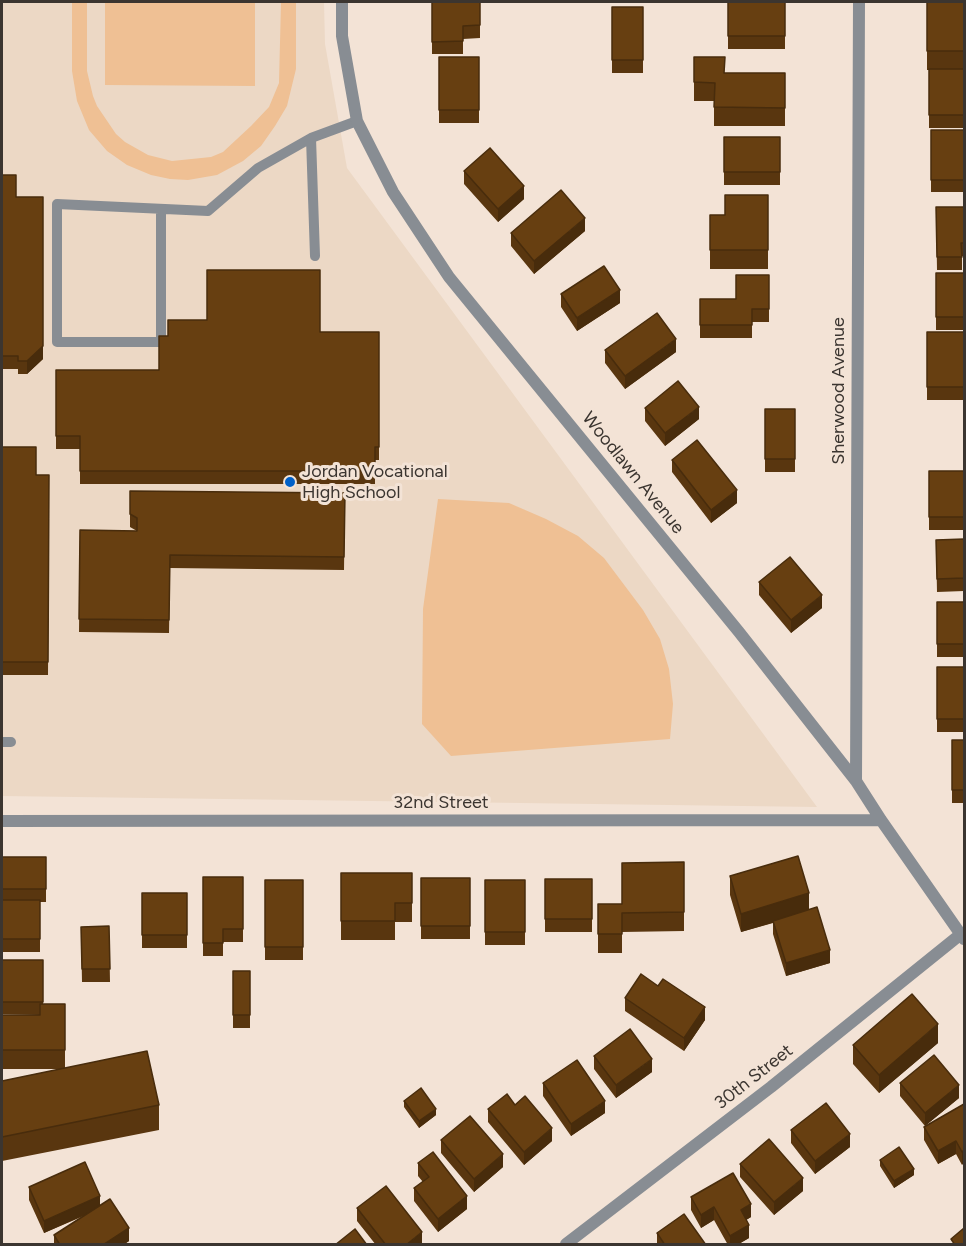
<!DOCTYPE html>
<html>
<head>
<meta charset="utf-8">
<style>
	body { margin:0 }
	#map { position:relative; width:966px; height:1246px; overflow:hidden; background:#f3e3d6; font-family:Figtree,sans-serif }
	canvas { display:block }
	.frame { position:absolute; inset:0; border:3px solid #3b3530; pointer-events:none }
</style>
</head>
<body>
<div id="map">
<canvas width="966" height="1246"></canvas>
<div class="frame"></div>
</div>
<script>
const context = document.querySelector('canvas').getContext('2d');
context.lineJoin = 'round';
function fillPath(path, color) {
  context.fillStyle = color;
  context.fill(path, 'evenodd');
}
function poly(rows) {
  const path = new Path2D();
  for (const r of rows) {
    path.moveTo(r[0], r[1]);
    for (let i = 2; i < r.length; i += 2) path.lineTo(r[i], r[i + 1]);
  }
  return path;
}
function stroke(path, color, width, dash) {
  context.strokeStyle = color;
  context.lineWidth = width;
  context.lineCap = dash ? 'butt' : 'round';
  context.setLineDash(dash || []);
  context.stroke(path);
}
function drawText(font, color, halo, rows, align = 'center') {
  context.font = font + ' Figtree,sans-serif';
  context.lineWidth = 6;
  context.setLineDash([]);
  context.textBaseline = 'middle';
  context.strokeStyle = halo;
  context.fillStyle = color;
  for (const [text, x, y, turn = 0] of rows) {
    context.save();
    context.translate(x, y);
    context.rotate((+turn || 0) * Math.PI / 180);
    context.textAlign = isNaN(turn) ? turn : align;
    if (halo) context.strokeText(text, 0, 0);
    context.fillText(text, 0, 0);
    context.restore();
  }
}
fillPath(poly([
	[2,2,324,2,325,44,347,168,817,807,2,796]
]), '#ecd8c5');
fillPath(poly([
	[72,2,87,2,87,71,93,96,97,106,116,134,125,142,148,155,172,161,211,157,223,152,251,126,269,107,279,83,281,2,296,2,296,69,287,106,275,126,261,146,243,161,217,175,188,180,170,179,151,175,127,165,107,151,89,130,77,101,72,71],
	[105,2,255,2,255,86,105,85],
	[438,499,509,503,546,519,578,536,604,558,643,610,660,639,669,669,673,704,670,739,451,756,422,724,423,609]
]), '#efc094');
stroke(poly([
	[311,138,315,256],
	[161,209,161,342,57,342,57,204,208,211,258,168,311,138,357,121],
	[2,742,11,742]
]), '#888d93', 10);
stroke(poly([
	[342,2,342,36,357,121,393,192,449,277,739,632,856,781,881,820,964,939],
	[856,781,859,2],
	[2,821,881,820],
	[566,1244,771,1087,961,934]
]), '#888d93', 12);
fillPath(poly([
	[432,2,480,2,480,38,463,39,463,54,432,54],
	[728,2,785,2,785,49,728,49],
	[927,2,964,2,964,128,929,128,929,70,927,70],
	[612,7,643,7,643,73,612,73],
	[439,57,479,57,479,123,439,123],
	[694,57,725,73,785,73,785,126,714,126,714,101,694,101],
	[931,130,964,130,964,192,931,192],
	[724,137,780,137,780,185,724,185],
	[464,171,524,199,498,222,464,184],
	[2,175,16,197,43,359,27,374,18,374,18,369,2,369],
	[768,195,768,269,710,269,710,215,725,215],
	[936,207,964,207,964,256,962,256,962,270,937,270],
	[585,231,534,274,511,246,511,233],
	[936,273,964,273,964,330,936,330],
	[769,275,769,322,752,322,752,338,700,338,700,299,736,299],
	[561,294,620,303,577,331,561,307],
	[320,332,379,332,379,460,375,460,375,484,80,484,80,449,56,449,56,370,159,370],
	[927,332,964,332,964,400,927,400],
	[605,350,676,352,625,389,605,363],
	[645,408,699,419,665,446,645,421],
	[765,409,795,409,795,472,765,472],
	[2,447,36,475,49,475,48,675,2,675],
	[672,460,737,503,711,523,672,472],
	[929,471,964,471,964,530,929,530],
	[130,491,345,493,344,570,170,568,169,633,79,632,80,530,137,531,130,527],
	[964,539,964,591,937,592,936,540],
	[759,582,822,608,791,633,759,595],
	[937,602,964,602,964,657,937,657],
	[937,667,964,667,964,732,937,732],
	[952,740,964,740,964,803,952,803],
	[2,857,46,857,46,902,40,902,40,952,2,952],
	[684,862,684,931,622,932,622,953,598,953,598,904,622,904],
	[341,873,412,873,412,922,395,922,395,940,341,940],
	[730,876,809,909,830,963,786,976,773,934,773,923,741,932,730,895],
	[203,877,243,877,243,942,223,942,223,956,203,956],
	[421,878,470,878,470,939,421,939],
	[545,879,592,879,592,932,545,932],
	[265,880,303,880,303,960,265,960],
	[485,880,525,880,525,945,485,945],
	[142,893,187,893,187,948,142,948],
	[109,926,110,982,82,982,81,927],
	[2,960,43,960,43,1004,65,1004,65,1068,159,1105,159,1130,2,1161,2,1081,60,1069,2,1069,2,1015,40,1015,2,1014],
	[233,971,250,971,250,1028,233,1028],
	[625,998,705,1020,684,1051,625,1011],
	[938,1043,879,1093,853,1064,853,1045],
	[594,1056,652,1072,616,1098,594,1069],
	[543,1083,605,1113,571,1136,543,1096],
	[900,1083,959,1098,925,1126,900,1096],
	[404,1101,436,1115,419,1128,404,1107],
	[964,1104,962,1165,956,1154,938,1164,924,1140,924,1127],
	[515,1105,552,1141,524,1165,488,1122,488,1109],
	[791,1130,850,1147,815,1174,791,1143],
	[441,1140,503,1167,474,1192,441,1153],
	[880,1160,914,1175,894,1188,880,1166],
	[418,1163,467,1209,438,1232,414,1201,414,1188,423,1182,418,1176],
	[740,1164,803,1191,774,1215,740,1177],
	[29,1187,100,1205,129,1241,123,1245,54,1245,54,1235,86,1215,44,1233,29,1200],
	[691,1197,751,1217,746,1220,749,1238,737,1245,728,1245,714,1220,701,1228,691,1210],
	[357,1208,422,1245,376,1245,357,1221],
	[657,1233,706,1245,657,1245]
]), '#59360f');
fillPath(poly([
	[524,186,524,199,498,222,498,209],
	[43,197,43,359,27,374,27,361],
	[585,218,585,231,534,274,534,261],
	[620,290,620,303,577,331,577,318],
	[676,339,676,352,625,389,625,376],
	[699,407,699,419,665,446,665,433],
	[737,490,737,503,711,523,711,510],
	[822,595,822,608,791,633,791,620],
	[809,893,809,912,741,932,741,914],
	[830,950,830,963,786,976,786,963],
	[705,1007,705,1020,684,1051,684,1038],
	[938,1024,938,1043,879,1093,879,1075],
	[652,1059,652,1072,616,1098,616,1085],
	[959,1085,959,1098,925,1126,925,1113],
	[605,1101,605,1113,571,1136,571,1124],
	[436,1109,436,1115,419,1128,419,1121],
	[552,1128,552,1141,524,1165,524,1152],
	[850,1134,850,1147,815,1174,815,1161],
	[956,1141,956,1154,938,1164,938,1151],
	[964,1150,964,1163,962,1165,962,1152],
	[503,1154,503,1167,474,1192,474,1179],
	[914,1169,914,1175,894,1188,894,1181],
	[803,1178,803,1191,774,1215,774,1202],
	[100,1196,100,1208,44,1233,44,1221],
	[467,1196,467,1209,438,1232,438,1219],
	[751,1204,751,1217,741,1223,741,1210],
	[714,1207,714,1220,701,1228,701,1215],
	[749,1225,749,1238,737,1245,730,1245,730,1236],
	[129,1228,129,1241,123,1245,103,1245],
	[422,1232,422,1245,406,1245]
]), '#482c0c');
const building = poly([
	[432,2,480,2,480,25,463,26,463,41,432,42,432,2],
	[728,2,785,2,785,36,728,36,728,2],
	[927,2,964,2,964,51,927,51,927,2],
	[612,7,643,7,643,60,612,60,612,7],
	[439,57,479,57,479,110,439,110,439,57],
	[694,57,725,57,724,73,785,73,785,108,714,107,715,83,694,82,694,57],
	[929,69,964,69,964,115,929,115,929,69],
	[931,130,964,130,964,180,931,180,931,130],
	[724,137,780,137,780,172,724,172,724,137],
	[490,148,524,186,498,209,464,171,490,148],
	[2,175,16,175,16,197,43,197,43,346,27,361,18,361,18,356,2,356,2,175],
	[561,190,585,218,534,261,511,233,561,190],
	[725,195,768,195,768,250,710,250,710,215,725,215,725,195],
	[936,207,964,207,964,243,961,243,962,257,937,257,936,207],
	[604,266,620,290,577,318,561,294,604,266],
	[207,270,320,270,320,332,379,332,379,447,375,447,375,471,80,471,80,436,56,436,56,370,159,370,159,336,168,336,168,320,207,320,207,270],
	[936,273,964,273,964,317,936,317,936,273],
	[736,275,769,275,769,309,752,309,752,325,700,325,700,299,736,299,736,275],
	[657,313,676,339,625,376,605,350,657,313],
	[927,332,964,332,964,387,927,387,927,332],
	[678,381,699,407,665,433,645,408,678,381],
	[765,409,795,409,795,459,765,459,765,409],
	[697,440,737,490,711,510,672,460,697,440],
	[2,447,36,447,36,475,49,475,48,662,2,662,2,447],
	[929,471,964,471,964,517,929,517,929,471],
	[130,491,345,493,344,557,170,555,169,620,79,619,80,530,137,531,137,518,130,514,130,491],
	[964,539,964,578,937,579,936,540,964,539],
	[790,557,822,595,791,620,759,582,790,557],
	[937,602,964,602,964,644,937,644,937,602],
	[937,667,964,667,964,719,937,719,937,667],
	[952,740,964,740,964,790,952,790,952,740],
	[798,856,809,893,741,914,730,876,798,856],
	[2,857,46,857,46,889,2,889,2,857],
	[684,862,684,912,622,913,622,934,598,934,598,904,622,904,622,863,684,862],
	[341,873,412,873,412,903,395,903,395,921,341,921,341,873],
	[203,877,243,877,243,929,223,929,223,943,203,943,203,877],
	[421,878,470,878,470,926,421,926,421,878],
	[545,879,592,879,592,919,545,919,545,879],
	[265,880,303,880,303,947,265,947,265,880],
	[485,880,525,880,525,932,485,932,485,880],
	[142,893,187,893,187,935,142,935,142,893],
	[2,900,40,900,40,939,2,939,2,900],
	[817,907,830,950,786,963,773,921,817,907],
	[109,926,110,969,82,969,81,927,109,926],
	[2,960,43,960,43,1002,2,1002,2,960],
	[233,971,250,971,250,1015,233,1015,233,971],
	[641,974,658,986,663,979,705,1007,684,1038,625,998,641,974],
	[912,994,938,1024,879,1075,853,1045,912,994],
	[40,1004,65,1004,65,1050,2,1050,2,1015,40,1015,40,1004],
	[630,1029,652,1059,616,1085,594,1056,630,1029],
	[147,1051,159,1105,2,1137,2,1081,147,1051],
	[934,1055,959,1085,925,1113,900,1083,934,1055],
	[577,1060,605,1101,571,1124,543,1083,577,1060],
	[421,1088,436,1109,419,1121,404,1101,421,1088],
	[507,1094,515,1105,525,1096,552,1128,524,1152,488,1109,507,1094],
	[826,1103,850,1134,815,1161,791,1130,826,1103],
	[964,1104,964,1150,962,1152,956,1141,938,1151,924,1127,964,1104],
	[470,1116,503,1154,474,1179,441,1140,470,1116],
	[769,1139,803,1178,774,1202,740,1164,769,1139],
	[899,1147,914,1169,894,1181,880,1160,899,1147],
	[433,1152,467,1196,438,1219,414,1188,429,1177,418,1163,433,1152],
	[85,1162,100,1196,44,1221,29,1187,85,1162],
	[733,1173,751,1204,741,1210,749,1225,730,1236,714,1207,701,1215,691,1197,733,1173],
	[386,1186,422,1232,406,1245,386,1245,357,1208,386,1186],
	[110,1199,129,1228,103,1245,60,1245,54,1235,110,1199],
	[684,1214,706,1245,665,1245,657,1233,684,1214],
	[964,1228,964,1245,955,1245,951,1239,964,1228],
	[355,1229,367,1245,335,1245,355,1229]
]);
fillPath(building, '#673f11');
stroke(building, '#482c0c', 1.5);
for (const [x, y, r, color] of [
	[290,482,6,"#0060c8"]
]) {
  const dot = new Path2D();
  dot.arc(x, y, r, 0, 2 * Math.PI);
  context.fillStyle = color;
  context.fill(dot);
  stroke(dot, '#f3e3d6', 2);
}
drawText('18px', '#3b3530', '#f3e3d6', [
	["Sherwood Avenue",839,391,-90],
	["Woodlawn Avenue",633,473,51],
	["32nd Street",441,803],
	["30th Street",754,1077,-38]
]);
drawText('18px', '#3b3530', '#f3e3d6', [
	["Jordan Vocational",302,472],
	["High School",302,493]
], 'left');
</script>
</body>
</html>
